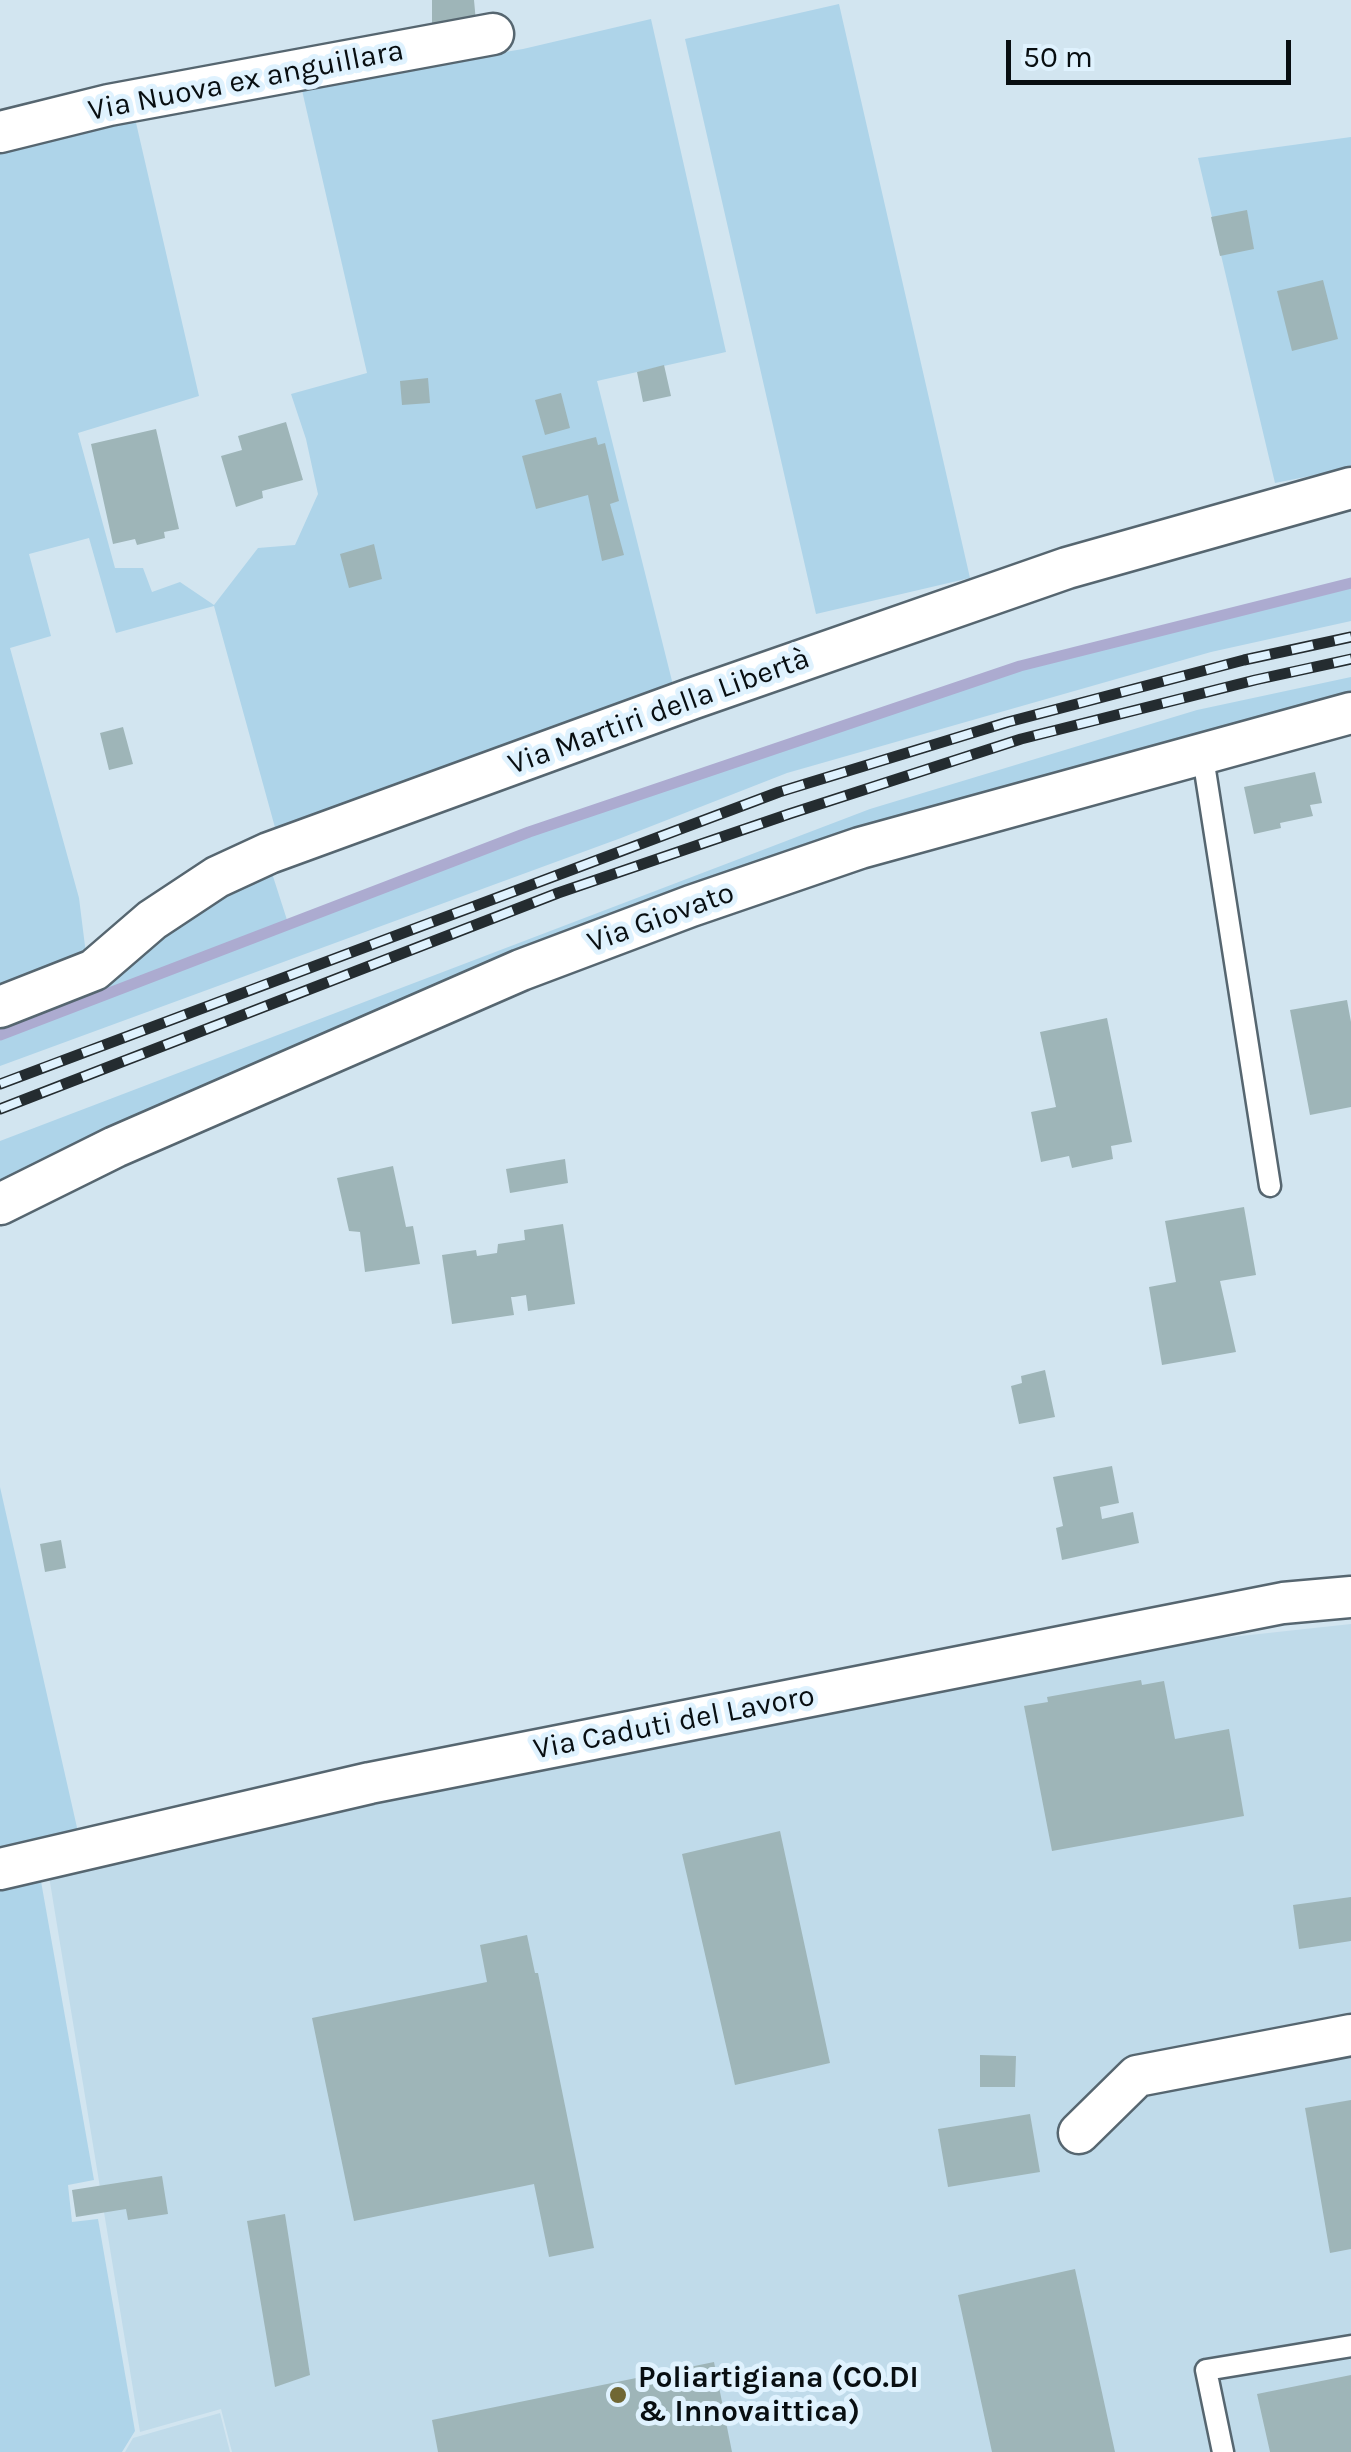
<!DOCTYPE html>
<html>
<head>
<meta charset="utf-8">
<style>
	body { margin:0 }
	#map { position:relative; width:1351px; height:2452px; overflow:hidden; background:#d2e5f0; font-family:Karla,sans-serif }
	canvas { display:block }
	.scale { position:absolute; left:1006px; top:40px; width:285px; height:45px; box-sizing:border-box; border:5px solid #080e11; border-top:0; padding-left:12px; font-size:30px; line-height:35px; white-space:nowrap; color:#080e11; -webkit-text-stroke:8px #dff2fe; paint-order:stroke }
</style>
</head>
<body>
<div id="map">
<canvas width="1351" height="2452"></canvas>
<div class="scale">50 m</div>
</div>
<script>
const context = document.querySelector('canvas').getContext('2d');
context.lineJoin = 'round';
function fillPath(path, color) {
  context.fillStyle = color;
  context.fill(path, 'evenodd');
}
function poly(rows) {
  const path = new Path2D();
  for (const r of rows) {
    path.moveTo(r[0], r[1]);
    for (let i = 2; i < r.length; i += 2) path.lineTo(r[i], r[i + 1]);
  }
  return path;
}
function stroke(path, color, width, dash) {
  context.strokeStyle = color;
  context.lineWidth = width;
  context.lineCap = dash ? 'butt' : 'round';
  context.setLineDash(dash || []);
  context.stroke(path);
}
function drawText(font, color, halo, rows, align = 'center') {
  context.font = font + ' Karla,sans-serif';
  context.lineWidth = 10;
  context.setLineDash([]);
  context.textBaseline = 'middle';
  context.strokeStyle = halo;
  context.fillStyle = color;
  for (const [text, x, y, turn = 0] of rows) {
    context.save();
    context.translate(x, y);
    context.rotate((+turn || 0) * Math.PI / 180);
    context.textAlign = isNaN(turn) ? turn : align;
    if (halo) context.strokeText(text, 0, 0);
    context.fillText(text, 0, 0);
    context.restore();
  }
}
fillPath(poly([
	[1351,1624,1351,2452,232,2452,221,2409,140,2432,48,1870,1056,1656],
	[220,2413,230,2452,125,2452,133,2438]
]), '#c0dbea');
fillPath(poly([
	[839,4,970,578,816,614,685,39],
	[651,19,726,352,597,381,675,693,279,842,214,606,116,633,89,538,29,554,51,636,10,648,79,898,87,962,0,993,0,143,134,114,199,396,78,433,115,568,143,568,152,592,180,582,214,605,258,548,295,545,318,494,306,439,291,394,367,373,301,86,523,49],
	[1351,137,1351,468,1275,483,1198,158],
	[1351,583,1351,621,1211,652,787,773,621,838,0,1066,0,1019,269,864,288,923,529,832,1020,666],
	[1351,677,1351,703,867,838,0,1190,0,1141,870,809,1197,710],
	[0,1487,78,1832,0,1852],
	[39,1870,94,2180,68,2185,72,2222,98,2219,135,2431,122,2452,0,2452,0,1879]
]), '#aed4e9');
stroke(poly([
	[0,1035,529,832,1020,666,1351,583]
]), '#acabd0', 11);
fillPath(poly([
	[432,0,474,0,476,22,432,23],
	[1247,210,1254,249,1220,256,1211,217],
	[1323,280,1338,339,1292,351,1277,291],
	[664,365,671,396,643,402,637,372],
	[428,378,430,403,402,405,400,381],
	[561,393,570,428,545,435,535,400],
	[286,422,303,480,262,491,263,498,236,507,221,456,242,450,238,436],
	[156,429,179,529,164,532,165,538,137,545,135,539,113,544,91,444],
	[596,437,598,445,605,443,619,501,610,504,624,555,602,561,588,495,536,509,522,456],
	[374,544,382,579,349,588,340,554],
	[123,727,133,764,109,770,100,733],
	[1315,772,1322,803,1310,805,1313,816,1280,823,1281,828,1254,834,1244,787],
	[1347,1000,1351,1022,1351,1107,1310,1115,1290,1010],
	[1107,1018,1132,1142,1111,1146,1113,1159,1072,1168,1069,1156,1041,1162,1031,1112,1056,1107,1040,1032],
	[565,1159,568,1183,510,1193,506,1169],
	[393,1166,406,1227,413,1226,420,1264,365,1272,360,1232,349,1231,337,1178],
	[1244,1207,1256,1275,1220,1281,1236,1352,1162,1365,1149,1287,1176,1282,1165,1221],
	[563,1224,575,1304,528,1311,526,1295,514,1297,511,1297,514,1315,452,1324,442,1255,476,1250,477,1256,497,1253,498,1244,525,1240,524,1230],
	[1045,1370,1055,1417,1019,1424,1011,1386,1022,1383,1021,1376],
	[1112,1466,1119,1503,1100,1507,1102,1519,1133,1512,1139,1543,1062,1560,1056,1528,1063,1526,1053,1477],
	[61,1540,66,1568,45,1572,40,1544],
	[1141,1680,1142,1685,1164,1681,1175,1739,1229,1729,1244,1816,1052,1851,1024,1706,1048,1702,1047,1697],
	[780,1831,830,2063,735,2085,682,1854],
	[1351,1897,1351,1941,1299,1949,1293,1905],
	[527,1935,535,1973,538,1973,594,2248,549,2257,534,2184,354,2221,312,2018,487,1982,480,1945],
	[980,2055,1016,2056,1015,2087,980,2087],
	[1351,2100,1351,2249,1330,2253,1305,2108],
	[1030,2114,1040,2172,948,2187,938,2129],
	[162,2176,168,2214,128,2220,126,2209,76,2217,72,2190],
	[285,2214,310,2375,275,2387,247,2221],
	[1075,2269,1115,2452,992,2452,958,2295],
	[714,2362,732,2452,438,2452,432,2420],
	[1351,2375,1351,2452,1270,2452,1257,2394]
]), '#9eb5b8');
const service = poly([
	[1202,751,1270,1186],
	[1223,2452,1206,2370,1351,2346]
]);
const minor = poly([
	[0,132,109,105,493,34],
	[0,1007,94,970,152,920,217,877,269,853,691,699,1067,568,1351,488],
	[0,1204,115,1147,521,970,691,906,860,848,1351,713],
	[0,1869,370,1783,1283,1603,1351,1597],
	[1079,2133,1137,2076,1351,2035]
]);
stroke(service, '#566670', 25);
stroke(minor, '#566670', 45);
stroke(service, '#fff', 20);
stroke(minor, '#fff', 40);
const rail = poly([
	[0,1084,779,792,1008,722,1244,660,1351,637],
	[0,1109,558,893,789,814,1021,739,1255,680,1351,659]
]);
stroke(rail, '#242c30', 11);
stroke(rail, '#dff2fe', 8, [22]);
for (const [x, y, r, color] of [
	[618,2395,10,"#706734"]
]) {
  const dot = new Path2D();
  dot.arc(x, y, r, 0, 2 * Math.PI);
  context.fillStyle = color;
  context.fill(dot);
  stroke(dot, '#dff2fe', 4);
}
drawText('30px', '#080e11', '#dff2fe', [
	["Via Nuova ex anguillara",246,81,-11],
	["Via Martiri della Libertà",659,712,-20],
	["Via Giovato",661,918,-20],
	["Via Caduti del Lavoro",674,1723,-11]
]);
drawText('bold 30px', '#080e11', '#dff2fe', [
	["Poliartigiana (CO.DI",638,2378],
	["& Innovaittica)",638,2412]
], 'left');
</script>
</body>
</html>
